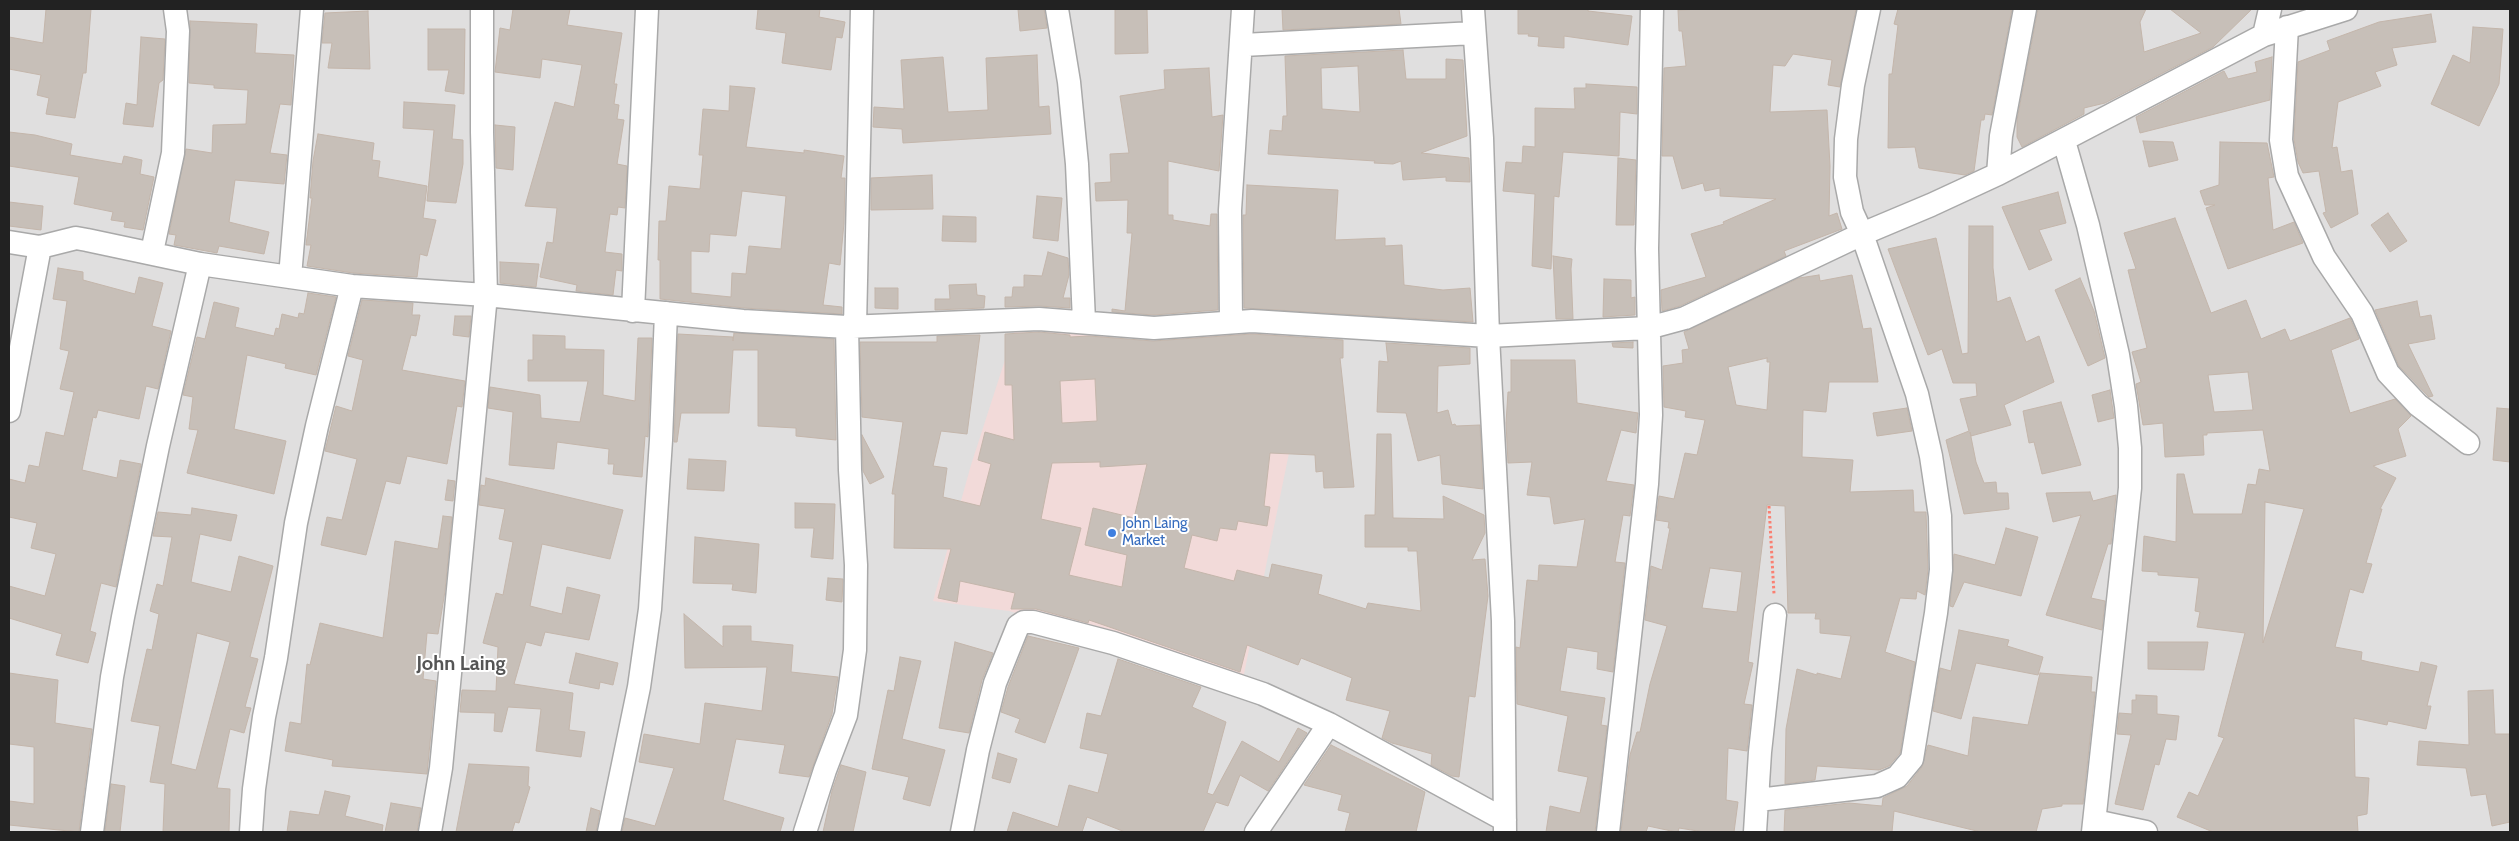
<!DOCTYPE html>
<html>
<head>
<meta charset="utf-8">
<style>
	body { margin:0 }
	#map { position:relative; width:2519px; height:841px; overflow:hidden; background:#f2efe9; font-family:Cabin,sans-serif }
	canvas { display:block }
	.frame { position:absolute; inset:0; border:10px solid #222; pointer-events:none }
</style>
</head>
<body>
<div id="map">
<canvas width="2519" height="841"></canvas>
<div class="frame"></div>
</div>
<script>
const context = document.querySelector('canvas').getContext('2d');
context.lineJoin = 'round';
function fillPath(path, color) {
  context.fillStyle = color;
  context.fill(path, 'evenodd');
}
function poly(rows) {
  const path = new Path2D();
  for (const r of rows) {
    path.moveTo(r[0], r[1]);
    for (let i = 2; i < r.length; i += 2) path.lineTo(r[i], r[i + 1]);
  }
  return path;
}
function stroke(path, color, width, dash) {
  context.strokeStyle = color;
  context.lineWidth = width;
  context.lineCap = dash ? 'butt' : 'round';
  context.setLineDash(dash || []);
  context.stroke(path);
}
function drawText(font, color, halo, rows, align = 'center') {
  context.font = font + ' Cabin,sans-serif';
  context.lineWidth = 4;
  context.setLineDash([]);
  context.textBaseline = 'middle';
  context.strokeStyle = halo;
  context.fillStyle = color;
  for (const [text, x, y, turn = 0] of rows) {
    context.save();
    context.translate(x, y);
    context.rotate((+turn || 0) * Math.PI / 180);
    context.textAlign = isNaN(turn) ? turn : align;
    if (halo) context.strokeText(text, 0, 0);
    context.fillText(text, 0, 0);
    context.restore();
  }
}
fillPath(poly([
	[9,9,2510,9,2510,832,9,832]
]), '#e0dfdf');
fillPath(poly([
	[1092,330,1133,345,1243,330,1293,334,1289,453,1243,679,1009,611,933,601,971,465,1014,332]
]), '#f2dad9');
const building = poly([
	[46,9,91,9,86,73,83,73,75,118,46,114,49,98,37,95,41,75,9,69,9,37,43,43,46,9],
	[513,9,570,9,567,25,622,33,614,84,617,84,614,104,619,105,617,119,624,120,617,164,627,166,625,208,618,207,617,215,610,214,605,252,622,254,622,271,616,270,613,295,576,291,577,285,540,277,547,242,553,243,557,208,525,206,555,102,574,107,582,65,542,59,540,78,495,72,500,28,510,30,513,9],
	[758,9,820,9,819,17,845,22,842,38,836,37,831,70,782,63,786,33,756,29,758,9],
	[1018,9,1044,9,1047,28,1020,31,1018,9],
	[1115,9,1147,9,1148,53,1115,54,1115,9],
	[1282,9,1399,9,1401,24,1283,30,1282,9],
	[1518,9,1588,9,1588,11,1632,16,1628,45,1564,36,1564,48,1538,46,1539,37,1528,36,1529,34,1518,34,1518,9],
	[1702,9,1856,9,1840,87,1828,85,1832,60,1793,54,1785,66,1773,65,1770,112,1827,110,1830,166,1829,216,1837,213,1842,229,1784,251,1786,256,1680,306,1662,311,1661,290,1706,277,1691,234,1724,224,1723,222,1776,199,1720,196,1720,188,1705,191,1703,183,1682,189,1673,156,1662,156,1664,68,1686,66,1682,31,1679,31,1678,10,1702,9],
	[1898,9,2012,9,1992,115,1985,114,1984,120,1981,120,1974,171,1965,175,1919,168,1915,147,1888,148,1889,74,1892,74,1898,25,1894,24,1898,9],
	[2038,9,2146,9,2140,22,2144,52,2201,33,2170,9,2252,9,2213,47,2105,103,2084,108,2084,114,2022,147,2017,137,2017,120,2038,9],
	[368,11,370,69,328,68,332,43,322,43,325,13,368,11],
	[2431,14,2436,42,2392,48,2397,65,2375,72,2381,86,2338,102,2332,148,2337,147,2341,172,2352,170,2358,214,2331,228,2323,213,2326,212,2319,171,2303,173,2298,162,2294,139,2298,62,2330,50,2327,41,2379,22,2431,14],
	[190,21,257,24,255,53,294,55,291,105,280,104,270,153,287,155,284,184,235,180,229,222,269,232,264,254,219,246,217,253,174,245,176,235,169,234,186,149,212,153,213,125,246,124,248,90,214,88,214,85,189,83,190,21],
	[2473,27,2503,29,2499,84,2479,126,2431,104,2453,55,2470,63,2473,27],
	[428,29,465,29,464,94,445,91,449,70,428,70,428,29],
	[141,37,165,39,163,80,159,83,153,127,123,124,126,103,137,105,141,37],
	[1403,50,1406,79,1446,79,1446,59,1463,60,1467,136,1421,153,1469,158,1470,182,1446,181,1446,177,1403,180,1401,161,1393,164,1374,163,1375,161,1268,154,1270,130,1282,131,1283,116,1287,116,1285,56,1403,50],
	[1358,66,1360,112,1322,109,1321,68,1358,66],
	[1037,55,1039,107,1049,106,1051,134,903,143,902,129,873,127,874,107,904,109,901,60,943,57,948,112,988,110,986,58,1037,55],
	[2272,57,2270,100,2140,133,2136,117,2224,71,2228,79,2257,72,2255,62,2272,57],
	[1209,68,1212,117,1223,115,1219,171,1168,161,1168,215,1173,215,1173,220,1210,226,1211,214,1217,214,1218,310,1154,315,1112,312,1112,309,1125,311,1132,233,1127,233,1128,200,1096,201,1095,183,1111,182,1110,154,1129,153,1120,96,1165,89,1164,70,1209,68],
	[1586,84,1637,87,1637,114,1620,112,1619,156,1563,152,1559,197,1554,196,1551,269,1532,266,1535,194,1503,191,1506,162,1522,163,1523,146,1535,147,1535,108,1575,109,1574,88,1586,88,1586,84],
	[730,86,755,88,746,147,804,153,804,150,844,156,841,178,845,178,844,223,840,265,829,263,823,305,842,307,842,314,744,308,660,299,660,260,658,260,659,221,666,221,669,186,700,189,703,155,699,155,703,109,729,111,730,86],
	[742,191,786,196,781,249,749,246,746,274,732,273,731,297,691,293,691,251,709,252,710,234,736,236,742,191],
	[404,102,455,105,452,139,463,140,463,164,456,203,427,201,434,130,403,128,404,102],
	[495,125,515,127,513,170,496,168,495,125],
	[9,132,35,135,72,144,70,155,122,164,124,156,142,160,140,174,154,177,143,230,124,227,125,222,111,220,113,212,74,204,79,177,9,166,9,132],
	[318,134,374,143,372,160,380,161,378,177,427,186,423,218,436,220,427,256,420,254,417,277,353,273,307,266,311,245,306,245,312,198,310,198,313,161,318,134],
	[2143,141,2173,142,2178,160,2149,167,2143,141],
	[2220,142,2267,143,2274,177,2268,178,2273,230,2294,222,2303,243,2228,269,2206,208,2215,205,2205,205,2200,191,2219,185,2220,142],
	[1618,158,1636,160,1634,225,1616,225,1618,158],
	[932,175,933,209,871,210,871,178,932,175],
	[1247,185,1338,190,1335,240,1385,238,1385,246,1402,245,1404,285,1443,290,1470,288,1473,322,1244,308,1243,215,1246,215,1247,185],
	[2058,192,2066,223,2039,230,2052,260,2029,270,2002,207,2058,192],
	[1037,196,1062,198,1058,241,1033,238,1037,196],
	[9,202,43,206,41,230,9,226,9,202],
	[2388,213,2407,241,2390,252,2371,225,2388,213],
	[943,216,976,217,976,242,942,241,943,216],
	[2175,218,2211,313,2246,300,2261,339,2285,329,2290,341,2350,318,2359,339,2331,350,2350,413,2395,399,2411,416,2398,429,2406,456,2373,466,2396,478,2380,509,2382,509,2366,563,2372,564,2363,593,2350,589,2335,647,2362,652,2361,660,2369,662,2419,672,2421,662,2437,666,2427,706,2431,706,2426,729,2388,721,2387,725,2354,718,2355,777,2369,778,2367,814,2357,816,2358,832,2213,832,2177,817,2189,792,2198,796,2224,738,2218,736,2245,633,2197,627,2200,612,2195,611,2199,578,2158,575,2158,572,2142,571,2144,536,2176,542,2177,474,2184,474,2193,514,2242,514,2248,484,2256,485,2259,469,2270,471,2263,430,2207,433,2207,435,2203,435,2204,455,2165,457,2163,423,2143,425,2136,384,2141,382,2132,352,2147,348,2128,270,2136,269,2124,233,2175,218],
	[2248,372,2253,410,2214,412,2208,375,2248,372],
	[2265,502,2304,509,2263,643,2265,502],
	[1969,226,1993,226,1993,268,1997,302,2010,297,2026,342,2039,336,2054,382,2004,405,2011,425,1971,436,1970,432,1976,462,1984,483,1996,482,1997,493,2008,493,2009,509,1964,514,1946,440,1969,431,1960,399,1977,396,1976,383,1953,383,1942,349,1928,355,1888,249,1936,238,1962,354,1968,353,1969,226],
	[1048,252,1068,258,1069,275,1063,298,1070,298,1070,308,1039,306,1005,307,1005,297,1012,297,1013,287,1024,287,1024,275,1042,276,1048,252],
	[1553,256,1572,259,1571,269,1573,319,1556,319,1553,256],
	[500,262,539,264,536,287,500,283,500,262],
	[58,268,83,272,83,280,135,294,139,277,163,283,152,326,171,331,158,389,146,386,139,419,98,410,96,418,93,417,82,470,117,478,120,460,141,464,116,587,101,583,90,631,96,633,88,663,56,655,62,634,9,618,9,586,45,596,56,554,31,548,37,523,9,517,9,479,25,483,29,465,39,467,46,432,64,436,74,392,60,389,69,351,60,349,67,301,53,299,58,268],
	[1819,275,1820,281,1852,275,1863,329,1871,328,1878,382,1829,382,1826,412,1803,410,1802,457,1853,460,1850,492,1913,490,1914,512,1926,512,1928,569,1925,595,1917,591,1916,599,1900,598,1885,652,1915,662,1900,753,1889,766,1879,770,1817,766,1815,780,1785,784,1786,729,1797,669,1817,675,1817,673,1841,679,1851,636,1820,633,1820,619,1815,619,1816,613,1788,613,1785,506,1767,505,1748,662,1753,663,1744,704,1752,705,1747,751,1728,748,1726,800,1738,802,1734,832,1704,832,1679,828,1678,832,1676,832,1648,826,1646,832,1621,832,1630,755,1637,732,1640,732,1650,684,1667,626,1645,620,1651,566,1662,570,1670,528,1668,528,1669,522,1656,520,1659,496,1674,499,1685,453,1697,455,1705,420,1685,417,1686,411,1664,407,1663,366,1683,363,1682,350,1689,349,1684,332,1799,278,1819,275],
	[1767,358,1767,362,1770,362,1767,410,1736,405,1728,367,1767,358],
	[1710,568,1742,572,1737,612,1702,608,1710,568],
	[2080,278,2094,311,2105,358,2088,366,2055,290,2080,278],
	[1604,279,1631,280,1631,298,1635,297,1635,315,1603,317,1604,279],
	[976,284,977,295,985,296,984,308,935,310,935,299,950,299,949,285,976,284],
	[875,288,898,288,898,309,875,308,875,288],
	[308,293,336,297,316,375,285,368,286,364,247,355,234,429,286,441,274,494,187,473,198,430,189,429,193,397,183,395,197,337,205,339,214,302,239,308,235,327,274,336,276,328,279,329,282,314,298,318,299,313,304,314,308,293],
	[362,300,413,303,412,315,420,315,416,336,411,335,402,370,465,381,462,407,457,406,447,464,407,456,400,484,386,481,366,555,321,545,327,517,342,520,357,459,325,451,336,406,352,411,363,360,348,356,362,300],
	[2417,301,2420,317,2431,315,2435,339,2408,344,2433,396,2429,397,2399,366,2375,310,2417,301],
	[455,316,471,316,469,337,453,335,455,316],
	[1039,332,1070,335,1070,337,1089,336,1153,341,1252,334,1343,340,1343,358,1340,358,1354,487,1324,488,1323,471,1316,472,1315,455,1270,453,1264,506,1270,507,1267,526,1238,521,1236,530,1220,528,1217,541,1192,535,1184,568,1234,581,1237,570,1269,578,1272,564,1322,575,1318,594,1366,609,1368,603,1421,611,1417,551,1408,551,1408,547,1365,547,1365,515,1375,515,1377,434,1391,434,1393,518,1444,519,1443,496,1484,515,1485,533,1472,560,1485,559,1488,596,1475,697,1469,696,1459,777,1452,776,1431,765,1432,754,1392,743,1382,738,1390,711,1346,700,1352,678,1301,658,1298,665,1247,645,1240,672,1089,620,1088,623,1036,609,1011,609,1015,593,960,581,957,602,938,598,951,549,894,548,895,494,892,494,903,422,862,417,860,342,937,342,937,336,980,335,967,434,941,431,933,466,947,468,943,497,980,506,991,464,978,460,985,432,1014,440,1012,385,1005,385,1005,334,1039,332],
	[1095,379,1097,421,1062,423,1060,381,1095,379],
	[1100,462,1100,467,1147,464,1134,518,1093,508,1085,545,1127,555,1122,587,1069,575,1081,528,1041,519,1052,463,1100,462],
	[734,333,834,339,836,440,796,436,796,428,758,426,758,350,733,350,729,413,681,413,677,442,674,442,678,334,733,337,733,341,734,333],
	[533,335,565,336,565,349,604,350,603,395,635,401,638,338,652,338,648,437,645,436,642,477,613,474,614,464,608,464,609,449,557,442,554,469,509,465,513,412,488,408,490,387,540,395,541,418,580,422,588,381,528,381,528,360,533,360,533,335],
	[1633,342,1633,348,1613,347,1612,343,1633,342],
	[1386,343,1470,348,1470,364,1438,366,1437,413,1448,410,1452,425,1455,424,1456,426,1480,425,1483,489,1442,484,1440,455,1418,461,1406,413,1377,412,1379,361,1388,362,1386,343],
	[1511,360,1575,360,1577,403,1638,413,1636,433,1621,430,1606,481,1634,485,1630,516,1623,515,1615,562,1625,563,1613,672,1597,669,1598,652,1567,647,1560,691,1605,698,1601,725,1607,726,1595,832,1546,832,1550,806,1580,813,1588,777,1558,771,1568,716,1517,704,1516,647,1520,648,1527,580,1538,581,1539,565,1577,567,1585,519,1554,524,1550,497,1527,495,1532,462,1508,463,1506,423,1508,392,1511,392,1511,360],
	[2110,390,2114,418,2098,422,2092,395,2110,390],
	[2061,402,2081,465,2042,474,2034,442,2029,443,2023,411,2061,402],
	[1907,408,1912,431,1877,436,1873,413,1907,408],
	[2497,408,2510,409,2510,462,2493,460,2497,408],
	[862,435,884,477,870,484,863,471,862,435],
	[689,459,726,461,724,491,687,489,689,459],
	[486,478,623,510,610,559,542,544,530,606,562,614,567,587,600,595,589,640,545,632,541,646,526,642,514,684,573,693,569,730,585,732,581,757,536,751,541,709,508,707,502,732,494,731,495,713,460,712,462,690,496,691,498,647,483,643,496,593,503,595,513,542,499,539,505,509,479,505,481,485,485,486,486,478],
	[448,480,455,481,453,501,445,500,448,480],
	[2090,492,2093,501,2116,495,2111,544,2108,544,2091,598,2105,601,2102,630,2046,615,2081,515,2053,522,2046,493,2090,492],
	[795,503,835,504,833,559,811,557,814,528,795,528,795,503],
	[192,508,237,515,231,541,200,534,191,582,231,592,239,556,273,566,250,657,258,659,245,707,251,708,244,733,230,729,217,788,230,789,229,832,163,832,165,784,150,782,160,726,131,721,147,649,152,650,159,614,150,611,157,584,163,586,172,537,153,536,158,512,191,515,192,508],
	[197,633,230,642,196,770,171,764,197,633],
	[443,516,452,517,445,591,438,634,427,633,423,679,436,681,427,774,332,766,333,760,285,751,290,722,301,724,307,664,310,665,320,623,383,638,395,541,438,549,443,516],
	[2006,528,2038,537,2021,596,1964,582,1953,607,1950,606,1954,554,1995,565,2006,528],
	[695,537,759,544,756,593,732,590,733,584,693,583,695,537],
	[828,578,843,579,842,602,826,600,828,578],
	[684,614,723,647,723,626,751,626,751,641,793,645,791,672,838,677,832,714,809,777,779,773,785,745,736,739,723,800,784,818,780,832,622,832,625,818,655,826,674,768,639,762,644,734,700,744,705,703,762,711,767,667,685,668,684,614],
	[1959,630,2009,640,2007,646,2043,657,2038,675,1976,663,1961,719,1933,711,1940,668,1951,671,1959,630],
	[1028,636,1079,648,1045,743,1015,732,1020,719,1001,712,1008,687,1028,636],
	[955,642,993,653,982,680,969,733,939,728,955,642],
	[2148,642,2208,642,2204,670,2148,669,2148,642],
	[576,653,618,663,613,685,600,682,599,689,569,683,576,653],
	[900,657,921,661,902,739,945,750,930,806,903,799,909,777,872,769,888,690,894,691,900,657],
	[1118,659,1201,687,1192,707,1226,722,1207,793,1213,795,1242,741,1279,762,1298,728,1307,733,1268,791,1240,775,1228,806,1216,802,1203,832,1125,832,1087,817,1082,832,1007,832,1013,812,1058,827,1069,785,1098,793,1108,754,1080,748,1087,713,1101,716,1118,659],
	[9,673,58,680,55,723,92,729,79,832,9,825,9,801,34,804,34,747,9,744,9,673],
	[2040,673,2092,677,2091,692,2095,692,2083,804,2062,804,2062,806,2042,809,2036,832,1981,832,1894,811,1892,832,1784,832,1785,810,1849,803,1882,806,1883,798,1907,786,1922,767,1928,745,1968,756,1973,717,2028,725,2040,673],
	[2493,690,2495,734,2510,734,2510,822,2492,826,2486,794,2471,796,2466,768,2417,765,2419,741,2469,745,2468,691,2493,690],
	[2136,695,2157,696,2157,714,2179,716,2176,740,2166,739,2159,765,2155,764,2143,810,2115,804,2131,735,2117,734,2119,713,2132,714,2132,700,2136,700,2136,695],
	[1331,745,1425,792,1416,832,1345,832,1350,813,1338,810,1342,795,1304,785,1331,745],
	[998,753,1017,759,1010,783,992,778,998,753],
	[469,764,529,767,528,786,530,787,519,823,515,822,512,832,456,832,469,764],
	[841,765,866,772,853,832,823,832,832,791,841,765],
	[111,784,125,786,120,832,105,832,111,784],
	[325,791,350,796,345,816,383,825,382,832,287,832,290,811,319,815,325,791],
	[391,803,421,808,417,832,385,832,391,803],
	[591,808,600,811,596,832,586,832,591,808]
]);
fillPath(building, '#c7bfb8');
stroke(building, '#c4b6ab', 1);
const minor = poly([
	[1057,9,1069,82,1077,164,1084,321],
	[1473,9,1482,138,1488,336,1503,621,1505,832],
	[2287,27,2281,140,2287,176,2324,257,2362,313,2388,373,2418,405,2468,443],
	[2264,35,2270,9],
	[1243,45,1474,33],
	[2064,141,2088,225,2118,355,2126,406,2130,448,2130,488,2125,536,2093,832],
	[1998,174,2001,136,2025,9],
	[9,242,40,247,76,238,87,240,200,264,352,286,486,295,743,321,847,327,1039,319,1154,328,1252,321,1488,336,1648,328,1685,318,1862,234,1931,205,1998,174,2264,35,2346,9],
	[152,252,173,153,178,31,175,9],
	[290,277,312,9],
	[633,311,647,9],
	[1231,321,1230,210,1243,9],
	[855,326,862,9],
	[9,411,40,247],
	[1758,800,1877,786,1897,777,1912,759,1936,613,1941,570,1940,516,1931,456,1917,394,1862,234,1852,212,1845,177,1846,139,1853,85,1869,9],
	[2095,821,2146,832],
	[92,832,112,677,123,617,158,446,200,264],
	[251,832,254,789,264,717,276,658,296,523,317,426,352,286],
	[430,832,441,768,486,295,482,132,482,9],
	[609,832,639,687,650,609,661,440,666,313],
	[805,832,825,770,846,715,855,650,856,565,850,470,847,327],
	[962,832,978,750,995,683,1018,626,1024,622,1033,622,1113,643,1263,694,1329,724,1505,820],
	[1256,832,1329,724],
	[1608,832,1647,484,1651,415,1647,249,1652,9],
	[1755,832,1760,752,1775,615]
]);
stroke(minor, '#a9a9a9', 25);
stroke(poly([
	[1769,506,1774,594]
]), '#fa8072', 3, [2.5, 2.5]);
stroke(minor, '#fff', 22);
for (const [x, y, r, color] of [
	[1112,533,5,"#3f7fe0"]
]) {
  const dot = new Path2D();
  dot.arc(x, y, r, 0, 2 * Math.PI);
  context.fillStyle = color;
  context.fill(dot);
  stroke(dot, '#fff', 2);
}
drawText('15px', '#366cbe', '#fff', [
	["John Laing",1122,524],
	["Market",1122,541]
], 'left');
drawText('bold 20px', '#555', '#fff', [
	["John Laing",461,664]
]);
</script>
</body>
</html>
